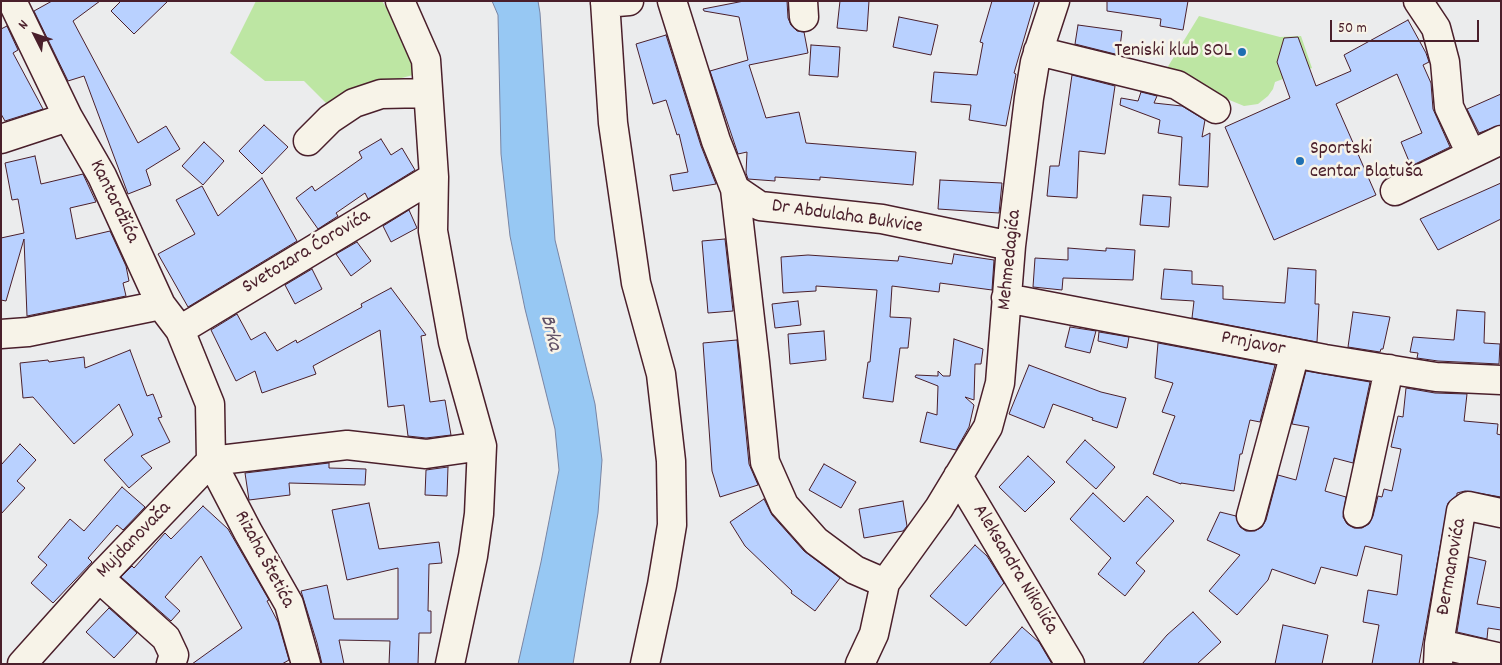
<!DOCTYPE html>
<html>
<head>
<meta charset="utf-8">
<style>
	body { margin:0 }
	#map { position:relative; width:1502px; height:665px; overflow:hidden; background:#ebeced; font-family:Dekko,sans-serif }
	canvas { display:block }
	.frame { position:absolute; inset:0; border:2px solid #4a1f2b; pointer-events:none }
	.north { position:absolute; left:10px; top:10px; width:50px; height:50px; -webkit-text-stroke:4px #f7f3e8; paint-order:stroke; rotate:311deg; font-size:14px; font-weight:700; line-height:20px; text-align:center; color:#4a1f2b }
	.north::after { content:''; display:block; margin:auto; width:18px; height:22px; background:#4a1f2b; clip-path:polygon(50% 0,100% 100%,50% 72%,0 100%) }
	.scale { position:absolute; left:1330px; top:20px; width:149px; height:22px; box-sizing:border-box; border:2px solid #4a1f2b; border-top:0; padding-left:6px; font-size:15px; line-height:18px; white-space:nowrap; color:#4a1f2b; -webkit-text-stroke:4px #f7f3e8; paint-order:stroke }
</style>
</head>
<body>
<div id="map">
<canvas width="1502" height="665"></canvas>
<div class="frame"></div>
<div class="north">N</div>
<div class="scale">50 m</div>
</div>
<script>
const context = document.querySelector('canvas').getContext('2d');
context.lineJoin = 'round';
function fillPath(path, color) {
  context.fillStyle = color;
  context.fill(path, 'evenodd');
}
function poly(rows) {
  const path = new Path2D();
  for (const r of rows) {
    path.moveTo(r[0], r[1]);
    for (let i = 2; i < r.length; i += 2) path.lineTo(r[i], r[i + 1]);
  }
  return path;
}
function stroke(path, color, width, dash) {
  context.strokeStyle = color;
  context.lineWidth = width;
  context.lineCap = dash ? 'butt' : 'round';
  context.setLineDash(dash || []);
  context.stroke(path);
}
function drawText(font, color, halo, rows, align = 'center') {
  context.font = font + ' Dekko,sans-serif';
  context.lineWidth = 5;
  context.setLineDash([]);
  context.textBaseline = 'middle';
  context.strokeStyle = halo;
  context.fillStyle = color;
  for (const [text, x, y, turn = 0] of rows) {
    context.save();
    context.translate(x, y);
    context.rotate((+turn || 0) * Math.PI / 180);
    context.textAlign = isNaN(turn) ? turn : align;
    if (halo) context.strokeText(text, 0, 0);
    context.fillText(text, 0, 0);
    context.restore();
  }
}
fillPath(poly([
	[256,1,382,1,413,49,417,74,386,82,328,105,304,81,265,81,230,53],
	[1199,16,1280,37,1301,36,1312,68,1275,82,1273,89,1268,96,1258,104,1244,106,1164,73]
]), '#bde6a3');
const water = poly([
	[492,1,538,1,540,13,555,240,595,404,602,460,598,513,573,664,518,664,541,562,559,470,555,429,525,309,510,236,501,154,498,15,492,1]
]);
fillPath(water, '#97c8f3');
stroke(water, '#7884a3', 1);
const building = poly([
	[52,1,100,1,73,21,138,143,166,126,180,149,146,170,151,185,128,194,84,76,68,81,34,11,52,1],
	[121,1,168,1,134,34,111,11,121,1],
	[744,1,787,1,788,18,791,25,797,31,804,32,808,53,749,65,766,118,799,112,806,143,916,152,913,185,820,177,820,180,775,177,775,181,748,179,746,173,747,152,738,154,710,71,748,60,739,17,704,11,703,9,744,1],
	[840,1,869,1,867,31,837,28,840,1],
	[992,1,1035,1,1014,73,1016,74,1006,126,969,120,971,105,931,102,934,72,977,75,983,43,980,42,992,1],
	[1107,1,1188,1,1183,30,1160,26,1161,19,1107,11,1107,1],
	[899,17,938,25,931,55,893,47,899,17],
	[1408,20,1426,53,1429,62,1423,65,1431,83,1433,109,1450,147,1411,166,1401,142,1422,133,1397,74,1336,104,1376,195,1274,240,1225,127,1290,98,1277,62,1284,38,1298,37,1316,86,1351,71,1344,55,1408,20],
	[1078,25,1122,31,1119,55,1075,44,1078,25],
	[7,26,18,50,13,53,43,109,5,121,1,114,1,29,7,26],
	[666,35,701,146,716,184,673,191,670,175,688,172,679,134,677,135,666,100,653,104,636,44,666,35],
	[811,45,840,47,838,77,809,75,811,45],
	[1072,75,1115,86,1105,154,1079,151,1077,198,1047,196,1050,166,1059,166,1072,75],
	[1141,92,1157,96,1154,103,1182,106,1205,120,1202,137,1210,133,1208,187,1179,185,1182,137,1158,133,1160,120,1120,105,1121,98,1138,101,1141,92],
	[1501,94,1501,125,1479,133,1467,109,1501,94],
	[264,125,288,147,262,174,239,151,264,125],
	[381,139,391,155,402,148,415,170,368,199,365,193,336,213,338,216,318,229,296,198,312,186,315,191,362,158,359,152,381,139],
	[204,142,224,161,203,185,182,166,204,142],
	[35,156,41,184,83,174,96,202,70,208,76,239,110,231,126,266,129,281,123,283,126,296,27,316,24,239,6,301,1,300,1,238,24,233,18,199,12,200,5,163,35,156],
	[262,178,297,241,188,307,158,254,195,234,176,200,202,186,218,216,262,178],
	[940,180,1002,183,999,213,938,209,940,180],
	[1501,183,1501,219,1438,250,1420,219,1501,183],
	[1143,195,1171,197,1169,227,1140,225,1143,195],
	[409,210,417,228,391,242,383,226,409,210],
	[725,239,733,311,708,313,702,241,725,239],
	[357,242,371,261,351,276,336,254,357,242],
	[1068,248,1106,251,1106,248,1135,250,1133,280,1063,278,1062,290,1033,287,1035,258,1068,260,1068,248],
	[954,254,994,260,992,290,940,283,939,292,892,286,890,317,911,318,908,348,900,348,893,402,863,398,868,362,870,362,877,290,816,286,816,291,783,293,781,257,808,255,898,261,899,256,952,264,954,254],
	[1288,268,1316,270,1315,304,1319,304,1317,342,1192,318,1194,301,1161,299,1164,269,1192,271,1192,284,1223,286,1223,299,1285,303,1288,268],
	[312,269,322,289,295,304,285,285,312,269],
	[391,288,426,335,421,336,430,402,445,400,451,435,426,438,408,436,404,405,388,407,380,330,313,366,316,374,262,393,255,371,236,381,211,330,237,314,251,340,265,332,277,351,296,340,297,343,362,307,361,304,391,288],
	[798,301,801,325,775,328,772,304,798,301],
	[1457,310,1485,312,1484,343,1500,344,1499,364,1438,361,1417,358,1418,353,1410,352,1413,337,1454,340,1457,310],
	[1353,312,1390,317,1383,349,1381,349,1380,352,1348,347,1353,312],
	[1070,327,1096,331,1090,353,1065,347,1070,327],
	[824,331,826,360,790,364,788,334,824,331],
	[1099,332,1129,337,1127,348,1098,341,1099,332],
	[954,339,983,349,981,364,975,364,974,400,965,397,974,405,969,427,956,450,920,442,927,412,937,415,938,386,915,377,916,375,938,376,938,371,943,376,950,376,954,339],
	[737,340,749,464,758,485,720,497,712,471,703,343,737,340],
	[1158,343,1275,365,1260,422,1250,420,1242,454,1240,454,1234,491,1181,483,1181,484,1153,474,1175,416,1162,412,1173,383,1155,378,1158,343],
	[130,350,147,396,153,394,162,417,158,418,170,442,141,456,152,468,129,488,104,460,133,435,119,404,74,444,33,397,23,398,20,363,48,360,49,362,84,357,85,368,130,350],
	[1029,365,1101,392,1126,398,1117,428,1092,420,1093,418,1053,404,1044,428,1009,414,1029,365],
	[1306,371,1370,382,1353,463,1334,458,1325,491,1346,497,1343,517,1347,524,1354,528,1362,528,1369,524,1373,516,1378,496,1382,497,1384,489,1392,491,1401,449,1391,447,1398,416,1403,417,1406,388,1435,393,1467,394,1464,421,1498,424,1497,434,1501,435,1501,497,1465,491,1457,493,1457,495,1448,503,1419,664,1372,664,1379,625,1363,622,1368,590,1397,595,1402,555,1365,546,1357,576,1321,567,1315,584,1272,569,1268,580,1237,615,1209,591,1240,555,1207,540,1220,512,1236,516,1240,527,1246,531,1255,531,1262,527,1266,520,1278,475,1296,480,1309,427,1292,424,1306,371],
	[1085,440,1115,467,1096,489,1066,462,1085,440],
	[20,444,36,460,17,481,25,488,1,514,1,465,20,444],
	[1028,456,1055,482,1025,512,999,487,1028,456],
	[329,463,329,468,366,469,365,485,289,483,290,495,249,500,245,473,329,463],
	[824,464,856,482,841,508,809,490,824,464],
	[448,467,447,496,425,495,426,470,448,467],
	[122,487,145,507,123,530,117,525,88,558,92,562,53,603,31,583,47,565,38,557,70,519,84,531,122,487],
	[1093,493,1124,522,1147,496,1174,521,1136,563,1145,571,1125,596,1098,574,1111,558,1070,519,1093,493],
	[764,499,772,515,804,551,840,578,815,611,791,593,792,591,745,546,730,522,764,499],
	[903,501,907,526,903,531,864,538,859,509,903,501],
	[369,503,379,549,439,542,442,563,429,564,428,611,431,611,431,633,419,633,418,664,389,664,390,641,339,640,344,664,322,664,317,643,301,591,327,585,334,619,398,619,398,568,347,580,332,510,369,503],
	[203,506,228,529,269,600,267,601,278,622,289,660,282,664,192,664,242,628,201,556,165,597,180,611,171,621,121,577,132,566,134,568,165,533,171,539,203,506],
	[975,545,987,556,1004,583,966,626,930,596,975,545],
	[1469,557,1486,561,1477,604,1501,608,1501,630,1488,628,1487,639,1457,632,1469,557],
	[109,608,137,633,114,658,86,632,109,608],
	[1193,612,1221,642,1197,664,1142,664,1167,635,1193,612],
	[1283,625,1328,635,1322,664,1275,664,1283,625],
	[1022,627,1039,642,1052,664,989,664,1022,627]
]);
fillPath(building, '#b9d1ff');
stroke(building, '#4a1f2b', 1);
const minor = poly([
	[12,1,68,117,102,176,161,305,180,330,210,404,211,461,99,578,22,664],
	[400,1,426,60,434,177,433,231,453,342,482,446,479,514,473,556,450,664],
	[605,1,613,123,636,283,661,374,671,461,672,525,662,585,645,664],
	[672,1,716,141,735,189,760,206,882,219,1011,246],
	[803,1,804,17],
	[1418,1,1436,28,1445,62,1449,107,1471,154],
	[605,3,629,1],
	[1038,51,1177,85,1216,109],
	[1,139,68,117],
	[308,141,330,119,354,103,381,94,428,93],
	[735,189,755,362,765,462,784,505,816,541,855,570,885,583,939,508,988,427,1000,383,1011,246,1029,98,1035,62,1055,1],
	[1395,191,1501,140],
	[1006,298,1325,359,1436,377,1501,380],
	[180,330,434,177],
	[1,334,28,332,161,305],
	[958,476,1070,664],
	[1358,513,1389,369],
	[1251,516,1295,353],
	[99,578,166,638,174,655,171,664],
	[1439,644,1501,658],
	[306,664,289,604,248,532,211,461,347,445,426,454,482,446],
	[860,664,874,634,885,583],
	[1438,664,1439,644,1461,511,1468,506,1501,513]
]);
stroke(minor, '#4a1f2b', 31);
stroke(minor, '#f7f3e8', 28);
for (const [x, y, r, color] of [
	[1242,52,5,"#1f6fb2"],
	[1300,161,5,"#1f6fb2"]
]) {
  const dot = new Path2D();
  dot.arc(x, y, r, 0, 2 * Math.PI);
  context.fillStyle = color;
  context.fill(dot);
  stroke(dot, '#f7f3e8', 2);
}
drawText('20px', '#4a1f2b', '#f7f3e8', [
	["Teniski klub SOL",1232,52],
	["Sportski",1310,150,"left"],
	["centar Blatuša",1310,173,"left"]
], 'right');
drawText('20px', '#4a1f2b', '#f7f3e8', [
	["Kantardžića",113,202,64],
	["Dr Abdulaha Bukvice",847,218,8],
	["Svetozara Ćorovića",307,253,-31],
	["Mehmedagića",1011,260,-84],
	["Prnjavor",1253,345,11],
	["Mujdanovača",135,541,-46],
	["Rizaha Štetića",263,560,62],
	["Đermanovića",1453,567,-80],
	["Aleksandra Nikolića",1014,570,59]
]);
drawText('italic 21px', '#615267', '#f7f3e8', [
	["Brka",549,333,76]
]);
</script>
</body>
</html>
